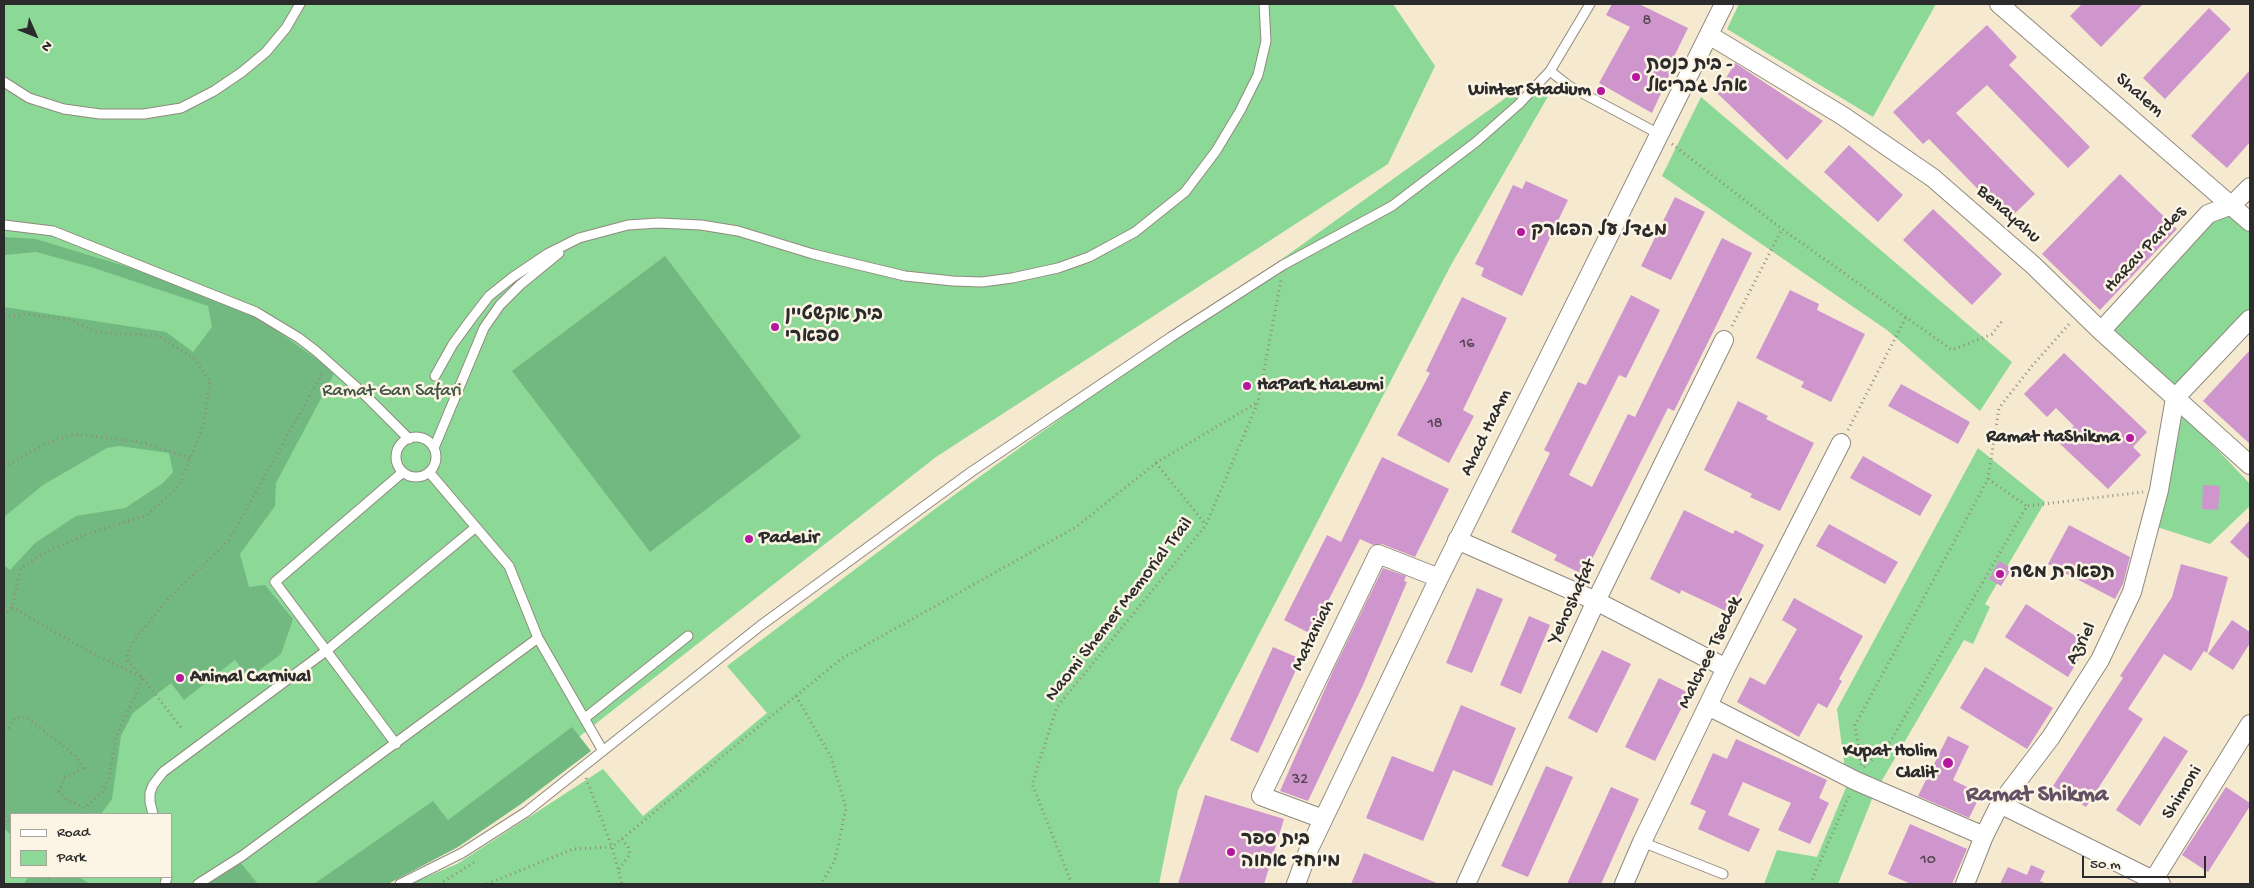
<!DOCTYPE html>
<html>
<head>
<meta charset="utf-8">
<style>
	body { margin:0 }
	#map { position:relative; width:2254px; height:888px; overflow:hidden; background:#f5e9d0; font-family:"Gochi Hand",sans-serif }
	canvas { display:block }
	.frame { position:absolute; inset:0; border:5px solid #2b2b2b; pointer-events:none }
	.legend { position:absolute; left:10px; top:813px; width:162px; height:65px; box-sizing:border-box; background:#fcf5e5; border:1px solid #a8a49b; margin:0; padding:6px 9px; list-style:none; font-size:15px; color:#2b2b2b }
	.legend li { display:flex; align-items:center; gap:10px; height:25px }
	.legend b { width:25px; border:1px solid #a8a49b }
	.north { position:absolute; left:10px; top:10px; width:50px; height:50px; -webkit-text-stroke:4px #fcf5e5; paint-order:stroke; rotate:134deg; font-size:14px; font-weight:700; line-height:20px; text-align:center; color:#2b2b2b }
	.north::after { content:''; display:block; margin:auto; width:18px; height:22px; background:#2b2b2b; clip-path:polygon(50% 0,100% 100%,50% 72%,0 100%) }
	.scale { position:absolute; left:2082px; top:856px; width:124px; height:22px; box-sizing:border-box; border:2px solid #2b2b2b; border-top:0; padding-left:6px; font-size:15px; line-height:18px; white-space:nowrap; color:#2b2b2b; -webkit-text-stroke:4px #fcf5e5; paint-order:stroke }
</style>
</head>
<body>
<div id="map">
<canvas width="2254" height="888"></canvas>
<div class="frame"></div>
<ul class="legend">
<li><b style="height:6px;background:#fff"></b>Road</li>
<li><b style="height:14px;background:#8cd997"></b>Park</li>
</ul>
<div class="north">N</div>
<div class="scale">50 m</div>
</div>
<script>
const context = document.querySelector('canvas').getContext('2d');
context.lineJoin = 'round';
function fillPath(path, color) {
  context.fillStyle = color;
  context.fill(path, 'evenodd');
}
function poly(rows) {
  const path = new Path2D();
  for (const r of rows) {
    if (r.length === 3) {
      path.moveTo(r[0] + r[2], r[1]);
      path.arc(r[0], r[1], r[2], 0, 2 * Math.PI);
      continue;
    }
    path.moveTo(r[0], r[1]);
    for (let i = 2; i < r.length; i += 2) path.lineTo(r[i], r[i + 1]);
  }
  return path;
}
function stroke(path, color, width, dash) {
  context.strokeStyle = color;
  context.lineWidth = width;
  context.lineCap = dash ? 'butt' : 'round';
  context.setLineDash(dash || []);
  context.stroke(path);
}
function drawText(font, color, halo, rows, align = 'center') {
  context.font = font + ' "Gochi Hand","Playpen Sans Hebrew",sans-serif';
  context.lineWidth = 5;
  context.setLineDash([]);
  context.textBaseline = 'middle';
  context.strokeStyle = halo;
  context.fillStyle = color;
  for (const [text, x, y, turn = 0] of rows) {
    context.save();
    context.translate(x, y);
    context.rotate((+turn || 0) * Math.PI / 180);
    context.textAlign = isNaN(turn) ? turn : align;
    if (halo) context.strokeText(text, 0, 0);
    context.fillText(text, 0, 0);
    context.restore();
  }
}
fillPath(poly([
	[4,4,1393,4,1435,66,1388,164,936,457,580,736,462,824,365,884,4,884],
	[11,814,171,814,171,877,11,877],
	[1739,4,1936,4,1873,117,1727,29],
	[1554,86,1451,265,1178,790,1159,884,409,884,457,864,603,769,643,816,767,713,727,666,939,506,1507,97],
	[1701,97,2012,362,1980,411,1887,330,1662,176],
	[2232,205,2250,222,2250,319,2175,398,2101,331,2208,214],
	[2178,408,2250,484,2250,506,2210,544,2157,527],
	[1978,448,2045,502,1985,604,1990,607,1973,644,1964,640,1874,794,1838,884,1764,884,1777,850,1817,857,1847,785,1837,709]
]), '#8cd997');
fillPath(poly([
	[4,237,36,239,164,278,256,316,335,372,276,483,275,506,240,554,249,587,265,585,293,619,281,654,249,678,235,660,184,700,171,683,133,713,121,736,112,799,101,814,11,814,11,835,4,828,4,565,10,570,35,543,76,516,125,508,163,483,173,472,169,453,119,446,107,448,43,485,4,517,4,307,166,332,193,352,212,327,208,306,91,267,36,252,4,255],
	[665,256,801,437,650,552,512,371],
	[572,727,591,751,521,804,458,847,388,884,314,884,433,801,448,820],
	[240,862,258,884,208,884],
	[28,877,79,877,90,884,24,884]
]), '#71b980');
fillPath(poly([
	[1612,4,1639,4,1688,28,1668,69,1671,71,1652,113,1599,83,1630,27,1606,15],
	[2082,4,2143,4,2101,47,2070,16],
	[2209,8,2231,29,2165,99,2143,78],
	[1987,25,2017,57,2009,65,2090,147,2068,168,1987,85,1956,113,2035,194,2008,220,1929,139,1923,144,1893,112],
	[1735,63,1823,121,1787,160,1717,93],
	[2250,70,2250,142,2227,168,2191,136],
	[1849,145,1903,195,1878,222,1824,172],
	[2120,174,2177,229,2100,310,2042,254],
	[1526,181,1568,200,1522,296,1481,276,1484,268,1475,264,1513,185,1522,189],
	[1675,197,1705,212,1671,280,1641,266],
	[1933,209,2002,274,1972,305,1903,240],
	[1722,238,1752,253,1674,411,1668,408,1584,575,1554,560,1557,555,1511,532,1550,453,1544,450,1578,382,1586,385,1631,295,1660,310,1626,378,1619,375,1569,475,1592,487,1628,414,1635,417],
	[1790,290,1819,304,1817,310,1865,334,1831,402,1801,387,1804,382,1756,358],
	[1462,297,1507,318,1463,410,1474,416,1449,463,1397,435,1430,373,1426,371],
	[2250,350,2250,444,2203,401],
	[2064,353,2147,432,2133,447,2141,455,2108,489,2058,442,2074,426,2056,408,2047,417,2024,394],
	[1901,384,1970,422,1958,444,1888,406],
	[1738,401,1768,416,1766,419,1814,443,1780,511,1750,497,1752,494,1704,470],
	[1863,456,1932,495,1920,516,1850,478],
	[1382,457,1449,489,1415,557,1382,544,1373,545,1360,539,1311,634,1284,620,1327,535,1341,542],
	[2203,485,2220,486,2218,510,2202,509],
	[1684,510,1733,534,1735,530,1764,545,1730,613,1681,590,1680,594,1650,579],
	[2250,520,2250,560,2230,542],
	[1829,524,1898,562,1885,584,1816,546],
	[2069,525,2130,557,2123,584,2115,599,2048,564],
	[1999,561,2012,568,2001,586,1989,579],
	[2181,564,2228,577,2207,653,2204,651,2191,671,2164,654,2128,709,2143,719,2086,807,2053,786,2123,678,2120,676,2172,597],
	[1383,568,1406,576,1404,581,1407,582,1363,685,1308,801,1280,791,1333,671],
	[1477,588,1503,599,1472,673,1446,663],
	[1794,598,1863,636,1839,679,1842,681,1827,708,1818,703,1799,737,1737,702,1750,677,1765,685,1797,629,1782,620],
	[2026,604,2088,644,2068,677,2005,637],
	[1529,616,1550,625,1521,694,1500,685],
	[2232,620,2250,632,2250,643,2233,670,2208,654],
	[1273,647,1301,659,1258,753,1230,740],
	[1602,650,1631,664,1597,733,1568,718],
	[1985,667,2053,708,2027,749,1960,708],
	[1659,678,1689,693,1655,761,1625,747],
	[1461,705,1516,728,1492,786,1453,770,1423,841,1366,818,1392,756,1433,772],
	[1948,736,1969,746,1953,780,1981,794,1969,818,1918,796],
	[2164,736,2188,751,2140,826,2116,810],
	[1736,739,1827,780,1819,798,1829,803,1810,844,1778,830,1791,803,1743,782,1728,815,1760,829,1749,852,1698,829,1706,811,1690,804,1713,753,1727,759],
	[1546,766,1573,777,1528,877,1501,866],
	[1611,787,1639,799,1601,884,1567,884],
	[2226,787,2250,803,2250,806,2208,872,2182,855],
	[1205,795,1284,819,1264,884,1178,884],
	[1910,824,1967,849,1952,884,1911,884,1888,874],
	[1364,853,1439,884,1351,884],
	[2031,865,2045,871,2040,881,2047,884,2000,884,2008,867,2027,875]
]), '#cf96cd');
const lane = poly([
	[1590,4,1550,71,1569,86,1659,134],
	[4,82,29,98,64,109,100,114,144,114,181,108,214,91,242,72,266,52,286,28,300,4],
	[4,225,53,231,256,312,299,338,316,351,362,392,409,439],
	[435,376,453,344,472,318,489,296,513,277,547,254,579,238,628,225,658,223,701,225,738,231,813,254,905,276,953,281,982,282,1012,278,1058,268,1089,257,1135,232,1185,192,1216,151,1240,111,1258,75,1266,41,1264,4],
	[416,457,20],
	[434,448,484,328,500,305,520,285,559,253],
	[429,472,509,566,538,638,603,751],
	[585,718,688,636],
	[396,744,275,582,403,472],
	[153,814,150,802,150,793,153,785,163,772,326,651,476,527],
	[1642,842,1723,874],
	[165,884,167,877],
	[198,884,242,856,538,638],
	[400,884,462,853,526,812,760,626,971,472,1171,337,1283,265,1392,206,1476,142,1519,104,1550,71]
]);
const street = poly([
	[1999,4,2250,222],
	[1709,35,1843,116,1933,178,2033,265,2101,331,2250,465],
	[2101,331,2208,214,2232,205,2250,187],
	[1457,540,1596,601,1726,668],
	[1708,706,1856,781,1984,836],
	[2000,804,2161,884],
	[1323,819,1261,796,1378,554,1439,578],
	[1296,884,1309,849,1439,578,1724,4],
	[1466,884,1596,601,1724,340],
	[1624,884,1642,842,1726,668,1841,443],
	[1965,884,1984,836,2000,804,2051,737,2100,660,2132,592,2159,490,2175,398,2250,319],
	[2151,884,2250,724]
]);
stroke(lane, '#908a7e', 11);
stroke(street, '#908a7e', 20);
stroke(poly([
	[1672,144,1782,229,1952,350,1992,334,2003,320],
	[4,317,27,314,71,320,95,332,159,336,194,359,210,380,204,424,179,486,147,515,82,536,42,554,21,568,12,607,4,615],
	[1732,326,1782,229],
	[1848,430,1906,317],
	[1156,463,1206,525],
	[4,467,45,444,75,434,140,442,190,458],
	[1988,479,2027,506],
	[12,607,79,646,143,678,182,729],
	[796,696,831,757,846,808,835,860,821,884],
	[4,729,9,728,15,718,26,717,76,756,83,768,65,778,59,791,68,801,85,808,102,792,109,778,116,737,143,678,128,661,127,654,135,639,168,599,229,540,323,372],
	[1861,765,1855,725,1988,479,1999,408,2032,366,2071,322],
	[1864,767,1890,742,2027,506,2143,492],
	[586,778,612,847,622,884],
	[4,817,11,824],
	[619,869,630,854,628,847,622,839],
	[47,884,49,877],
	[439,884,475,862],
	[487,884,573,849,612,847,841,659,1076,527,1156,463,1258,402],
	[1072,884,1032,784,1057,707,1206,525,1258,402,1281,280],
	[1810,884,1849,796]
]), '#908a7e', 3, [1, 4]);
stroke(lane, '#fff', 9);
stroke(street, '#fff', 18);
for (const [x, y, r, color] of [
	[1636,77,5,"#b5179e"],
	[1601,91,5,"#b5179e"],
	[1521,232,5,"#b5179e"],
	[775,327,5,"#b5179e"],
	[1247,386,5,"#b5179e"],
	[2130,438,5,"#b5179e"],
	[749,539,5,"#b5179e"],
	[2000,574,5,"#b5179e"],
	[180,678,5,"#b5179e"],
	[1948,763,6,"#b5179e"],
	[1231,852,5,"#b5179e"]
]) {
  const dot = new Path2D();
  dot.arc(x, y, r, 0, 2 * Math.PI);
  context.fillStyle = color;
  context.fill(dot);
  stroke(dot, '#fcf5e5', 2);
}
drawText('16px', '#544654', null, [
	["8",1647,22],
	["16",1467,345],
	["18",1435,425],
	["32",1300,781],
	["10",1928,861]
]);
drawText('bold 19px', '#2b2b2b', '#fcf5e5', [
	["בית כנסת -",1646,66],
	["אהל גבריאל",1646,88],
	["Winter Stadium",1591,91,"right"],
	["מגדל על הפארק",1531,232],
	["בית אקשטיין",785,316],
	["ספארי",785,338],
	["HaPark HaLeumi",1257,386],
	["Ramat HaShikma",2120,438,"right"],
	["PadeLir",759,539],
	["תפארת משה",2010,574],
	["Animal Carnival",190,678],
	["Kupat Holim",1937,752,"right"],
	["Clalit",1937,774,"right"],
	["בית ספר",1241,841],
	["מיוחד אחוה",1241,863]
], 'left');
drawText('19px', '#2b2b2b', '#fcf5e5', [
	["Shalem",2139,96,41],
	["Benayahu",2008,215,41],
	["HaRav Pardes",2146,250,-47],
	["Ahad HaAm",1487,433,-64],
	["Yehoshafat",1573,602,-65],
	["Naomi Shemer Memorial Trail",1120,610,-52],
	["Mataniah",1314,636,-64],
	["Azriel",2082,644,-62],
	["Malchee Tsedek",1711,653,-64],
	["Shimoni",2183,793,-58]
]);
drawText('19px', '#435646', '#fcf5e5', [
	["Ramat Gan Safari",392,392]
]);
drawText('bold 24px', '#645064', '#fcf5e5', [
	["Ramat Shikma",2037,796]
]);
</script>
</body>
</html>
